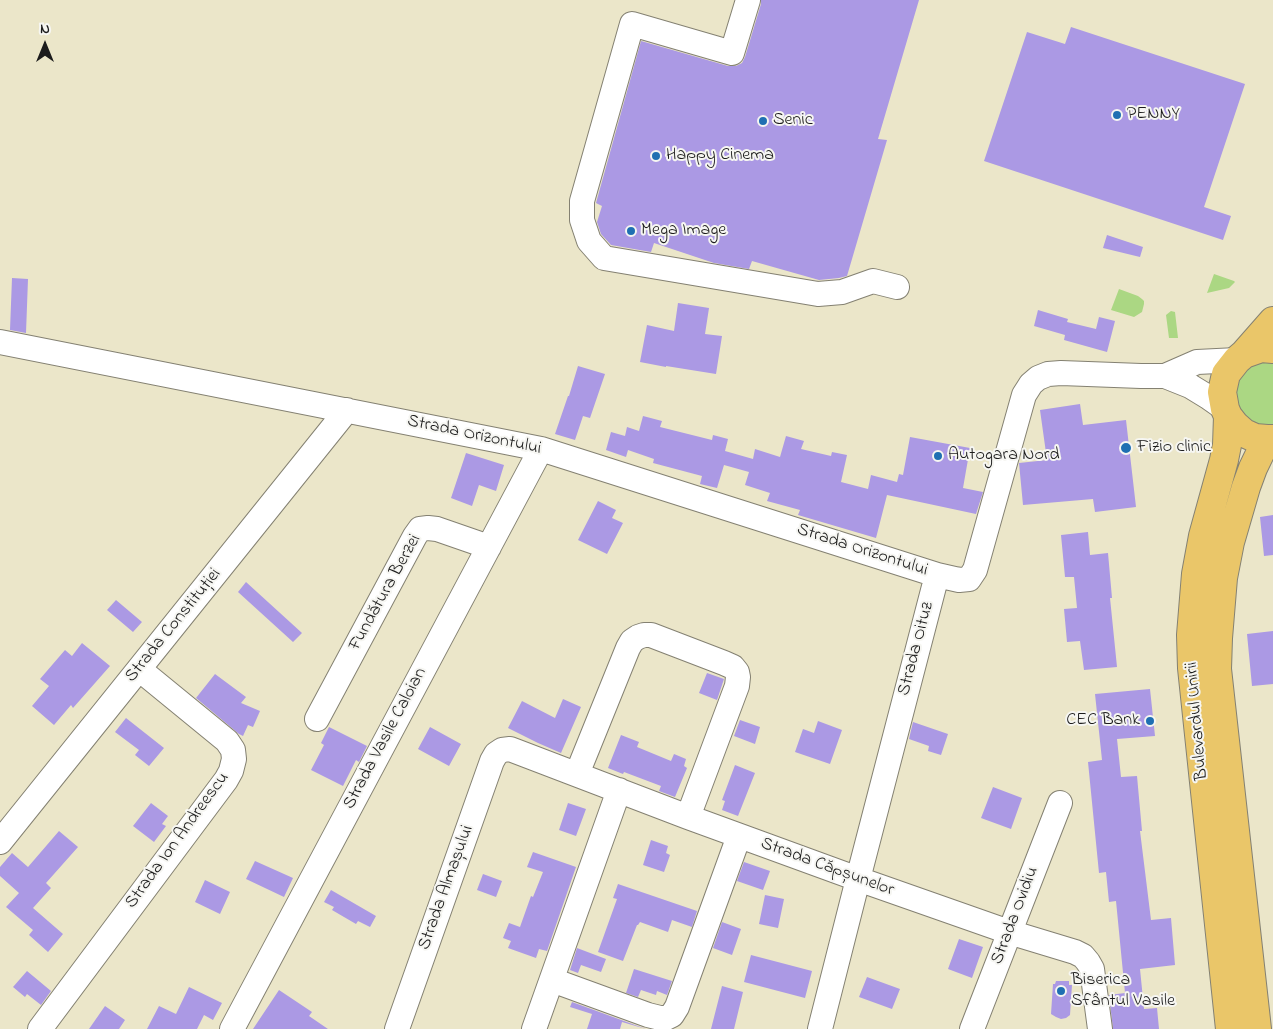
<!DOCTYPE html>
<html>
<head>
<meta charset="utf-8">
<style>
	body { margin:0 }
	#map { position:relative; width:1273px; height:1029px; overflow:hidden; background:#ebe6c9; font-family:"Indie Flower",sans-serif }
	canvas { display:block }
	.north { position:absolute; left:20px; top:20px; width:50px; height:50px; -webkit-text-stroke:4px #f6f6f2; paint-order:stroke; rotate:0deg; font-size:14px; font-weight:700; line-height:20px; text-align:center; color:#1c1c1c }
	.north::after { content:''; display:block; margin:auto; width:18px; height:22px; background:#1c1c1c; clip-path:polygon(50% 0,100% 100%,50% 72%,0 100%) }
</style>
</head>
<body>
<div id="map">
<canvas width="1273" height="1029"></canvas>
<div class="north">N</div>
</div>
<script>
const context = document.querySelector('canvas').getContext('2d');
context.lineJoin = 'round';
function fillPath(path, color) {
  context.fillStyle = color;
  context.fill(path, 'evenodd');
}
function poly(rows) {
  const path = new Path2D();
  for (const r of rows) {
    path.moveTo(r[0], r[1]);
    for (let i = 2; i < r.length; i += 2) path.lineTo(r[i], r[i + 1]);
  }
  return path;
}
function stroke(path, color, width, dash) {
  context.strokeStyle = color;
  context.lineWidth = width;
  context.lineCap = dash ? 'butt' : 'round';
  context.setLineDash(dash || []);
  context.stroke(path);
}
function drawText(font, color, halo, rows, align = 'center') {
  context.font = font + ' "Indie Flower",sans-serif';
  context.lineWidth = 4;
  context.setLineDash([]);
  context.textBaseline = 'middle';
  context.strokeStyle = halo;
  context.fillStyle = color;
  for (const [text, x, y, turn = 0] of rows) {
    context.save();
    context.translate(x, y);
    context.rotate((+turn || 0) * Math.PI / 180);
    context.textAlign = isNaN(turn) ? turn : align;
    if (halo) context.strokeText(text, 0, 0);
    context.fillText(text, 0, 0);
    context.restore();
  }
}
fillPath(poly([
	[1214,274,1234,281,1235,282,1229,288,1207,293],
	[1119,289,1138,296,1142,299,1144,301,1144,304,1142,312,1134,317,1111,310],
	[1171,311,1175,312,1178,338,1169,338,1166,315],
	[1261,361,1273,361,1273,426,1260,426,1251,421,1243,414,1238,405,1236,395,1237,384,1242,374,1251,366]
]), '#abd783');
fillPath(poly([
	[761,0,919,0,878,139,887,140,847,276,839,278,819,280,752,261,749,269,714,263,654,243,651,252,611,245,601,234,597,222,602,206,596,203,641,41,728,66,736,66,742,63,745,57,761,4],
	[1071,27,1245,84,1204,207,1231,216,1223,240,984,161,1027,32,1065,44],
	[1107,235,1143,247,1140,257,1103,248],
	[12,278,28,279,26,333,10,330],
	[678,303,709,308,705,334,722,336,716,374,666,366,666,367,640,362,647,325,674,331],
	[1038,310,1068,319,1067,322,1096,329,1099,317,1115,321,1107,352,1064,340,1065,335,1034,326],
	[578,366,605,374,590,418,583,416,575,440,555,434,568,396,569,396],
	[1080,404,1083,425,1126,420,1136,507,1095,512,1093,499,1023,505,1019,463,1047,460,1040,410],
	[643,416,662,421,660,427,712,440,713,435,728,439,725,451,753,459,755,449,780,457,786,436,804,441,801,449,831,456,832,452,847,455,841,482,868,489,871,475,897,482,899,474,903,475,910,437,970,448,963,488,983,492,976,514,887,495,876,538,798,515,800,510,767,501,770,493,745,485,749,472,724,465,717,488,700,484,702,476,653,463,654,459,628,450,626,457,606,450,611,432,625,436,627,427,639,431],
	[466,453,504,465,496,491,479,485,472,506,451,498],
	[598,501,616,510,612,518,623,523,607,554,578,540],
	[1273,515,1273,555,1264,556,1260,517],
	[1088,532,1090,555,1108,553,1112,598,1110,598,1117,667,1084,670,1080,641,1067,642,1064,609,1077,608,1074,577,1065,577,1061,535],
	[246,582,302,633,293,642,238,592],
	[116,600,142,622,133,632,107,610],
	[1273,631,1273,684,1252,686,1247,634],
	[82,643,110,666,73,708,71,705,54,725,32,706,49,686,40,679,65,650,72,656],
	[707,673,724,679,717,700,699,693],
	[215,674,246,697,241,703,260,711,253,727,248,725,243,736,239,734,196,698],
	[1150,689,1155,736,1117,739,1121,777,1137,776,1142,831,1140,831,1151,920,1171,918,1175,965,1140,969,1144,1009,1157,1008,1159,1029,1113,1029,1109,995,1125,993,1116,901,1109,902,1106,872,1099,873,1088,762,1102,760,1095,694],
	[563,699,581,707,561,753,538,743,508,728,522,701,555,718],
	[126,718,164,748,149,766,135,755,139,750,115,732],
	[740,720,760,727,755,744,734,736],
	[818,721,842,730,830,764,795,752,803,729,814,733],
	[913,722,948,734,941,755,928,751,929,746,909,739],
	[329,727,367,746,359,762,356,760,343,786,311,770,324,745,321,743],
	[430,727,461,744,449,766,418,749],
	[621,735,639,742,637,747,671,761,674,754,686,759,684,766,687,768,675,797,659,791,661,786,624,772,623,774,608,768],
	[735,765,755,773,738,816,722,810,725,801,722,800],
	[993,787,1022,798,1011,829,981,818],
	[151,803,168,816,162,824,166,826,154,842,133,826],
	[568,803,586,809,576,836,559,830],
	[59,831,78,847,46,883,51,888,33,908,63,934,48,952,29,935,33,930,6,907,19,893,0,876,0,867,12,853,28,867],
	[651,840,668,846,666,853,670,855,664,872,643,865],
	[533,852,576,867,547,951,539,949,536,958,508,948,511,941,503,938,509,923,520,927,531,896,533,897,543,872,527,867],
	[255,861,293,878,284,897,246,879],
	[744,862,770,871,763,890,737,881],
	[483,874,502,881,496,897,477,890],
	[205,880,230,892,220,914,195,902],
	[618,884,697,911,692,927,672,920,668,932,640,922,638,925,637,925,623,961,598,952,617,899,613,898],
	[331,890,376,916,370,927,358,921,356,924,332,910,334,907,324,902],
	[765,895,784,899,778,928,759,924],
	[722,922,741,929,732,955,713,948],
	[959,939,983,947,972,978,948,969],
	[577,948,606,959,601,972,581,965,578,973,570,970],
	[751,955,812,971,805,998,744,982],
	[634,969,672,981,667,995,657,991,656,995,641,990,638,997,626,993],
	[27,971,51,991,41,1005,27,994,25,997,13,987],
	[867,977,900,989,892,1009,859,997],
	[1056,981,1069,981,1069,985,1072,985,1070,1015,1066,1018,1061,1019,1056,1017,1051,1014,1053,984,1055,984],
	[722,986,743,992,734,1029,711,1029],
	[189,987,222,1003,213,1020,204,1015,197,1029,147,1029,159,1006,176,1014],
	[279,990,312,1012,309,1016,328,1029,253,1029],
	[572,1002,646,1029,622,1022,620,1029,587,1029,592,1014,570,1007],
	[105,1006,125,1020,119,1029,89,1029]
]), '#ab99e4');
const minor = poly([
	[748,0,732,53,632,24,582,201,582,220,589,241,604,258,818,294,842,292,873,281,897,287],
	[0,342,541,449,937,575,959,580,969,579,975,570,1024,395,1031,384,1038,378,1048,374,1061,373,1141,376,1165,376,1197,362,1237,360],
	[1165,376,1190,386,1208,397,1225,409],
	[317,719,415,536,420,529,428,528,437,529,489,547],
	[577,774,628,648,632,641,638,637,644,635,651,635,724,663,733,667,737,672,738,677,737,686,688,817],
	[0,842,347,410],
	[552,980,648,1015,660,1018,666,1018,672,1015,677,1007,739,836],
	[40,1029,226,780,231,771,234,759,233,750,227,741,139,669],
	[232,1029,541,449],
	[397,1029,492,761,496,754,502,750,510,749,688,817,858,879,1009,932,1075,952,1083,956,1088,962,1092,969,1100,1029],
	[534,1029,619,790],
	[820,1029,858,879,937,575],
	[972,1029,1060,803]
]);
const major = poly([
	[1273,349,1261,348,1244,354,1237,360,1226,374,1222,392,1225,409,1228,416,1235,425,1244,433,1255,438,1267,439,1273,439],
	[1244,354,1273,321],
	[1228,416,1227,445,1224,460,1203,536,1196,574,1191,635,1192,668,1230,1029],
	[1257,1029,1217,669,1218,638,1223,578,1230,542,1246,487,1253,468,1267,439]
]);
stroke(minor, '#848172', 26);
stroke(major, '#848172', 30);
stroke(minor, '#fff', 24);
stroke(major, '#eac669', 28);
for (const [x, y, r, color] of [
	[1117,115,5,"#1f6fb2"],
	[763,121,5,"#1f6fb2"],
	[656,156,5,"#1f6fb2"],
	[631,231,5,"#1f6fb2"],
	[1126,448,6,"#1f6fb2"],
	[938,456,5,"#1f6fb2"],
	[1150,721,5,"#1f6fb2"],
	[1061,991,5,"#1f6fb2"]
]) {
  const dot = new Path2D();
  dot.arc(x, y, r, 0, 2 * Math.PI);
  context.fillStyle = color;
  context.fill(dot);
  stroke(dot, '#f6f6f2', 2);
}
drawText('18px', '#1c1c1c', '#f6f6f2', [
	["PENNY",1127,115],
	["Senic",773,121],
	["Happy Cinema",666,156],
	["Mega Image",641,231],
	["Fizio clinic",1137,448],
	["Autogara Nord",948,456],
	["CEC Bank",1140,721,"right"],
	["Biserica",1071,981],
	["Sfântul Vasile",1071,1002]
], 'left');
drawText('18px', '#1c1c1c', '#f6f6f2', [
	["Strada Orizontului",474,436,12],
	["Strada Orizontului",862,551,18],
	["Fundătura Berzei",386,593,-61],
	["Strada Constituției",174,626,-51],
	["Strada Oituz",917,649,-75],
	["Bulevardul Unirii",1198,721,-95],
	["Strada Vasile Caloian",386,739,-62],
	["Strada Ion Andreescu",178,841,-54],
	["Strada Căpșunelor",827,868,20],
	["Strada Almașului",447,888,-70],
	["Strada Ovidiu",1016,916,-69]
]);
</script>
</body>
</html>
